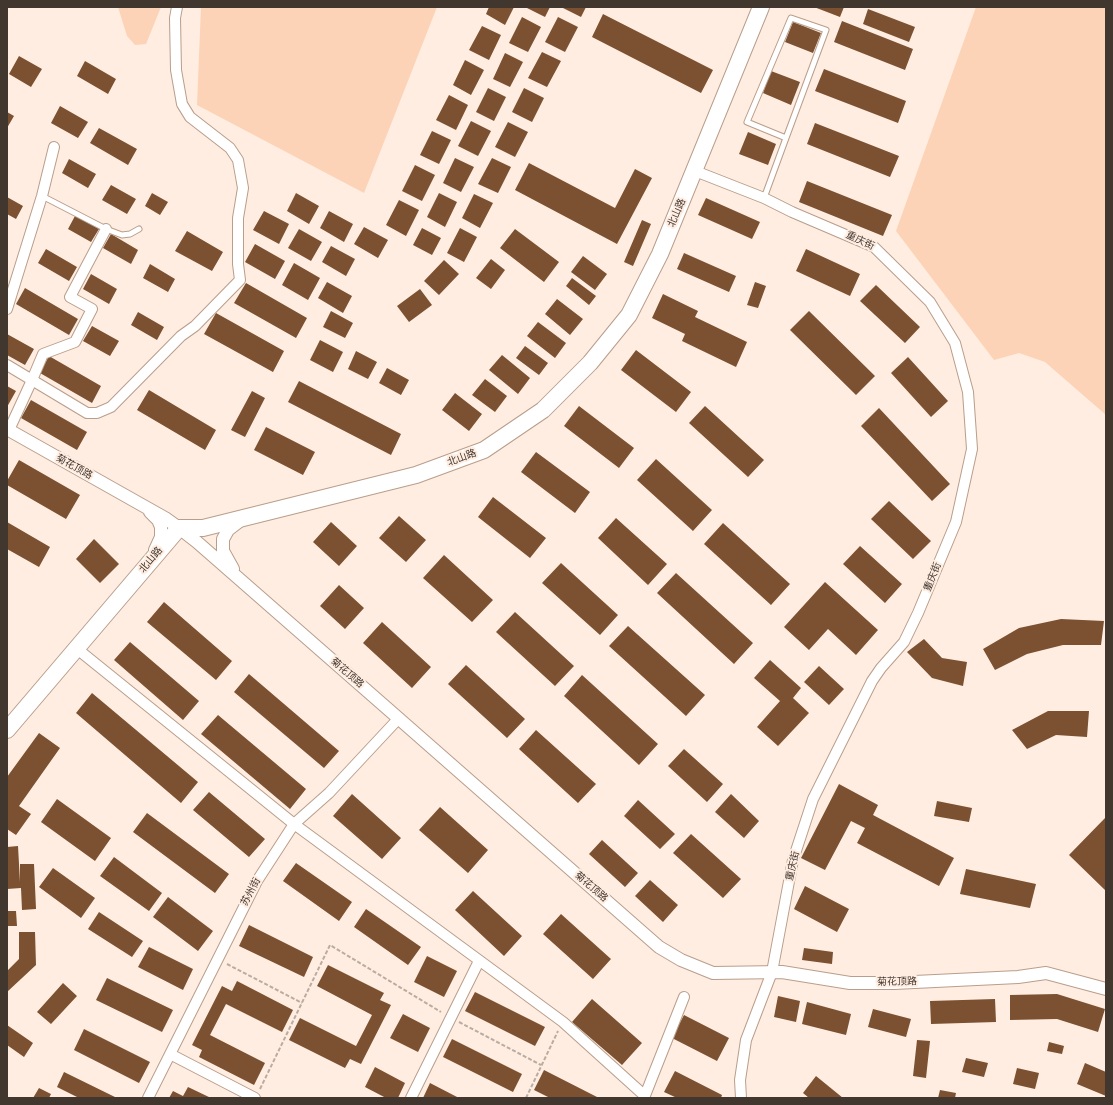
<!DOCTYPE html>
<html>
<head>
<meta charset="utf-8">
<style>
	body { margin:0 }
	#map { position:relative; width:1113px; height:1105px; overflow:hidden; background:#ffede1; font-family:"Archivo Narrow",sans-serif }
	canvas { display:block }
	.frame { position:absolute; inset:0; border:8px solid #42372f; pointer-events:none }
</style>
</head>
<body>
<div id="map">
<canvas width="1113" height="1105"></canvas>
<div class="frame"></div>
</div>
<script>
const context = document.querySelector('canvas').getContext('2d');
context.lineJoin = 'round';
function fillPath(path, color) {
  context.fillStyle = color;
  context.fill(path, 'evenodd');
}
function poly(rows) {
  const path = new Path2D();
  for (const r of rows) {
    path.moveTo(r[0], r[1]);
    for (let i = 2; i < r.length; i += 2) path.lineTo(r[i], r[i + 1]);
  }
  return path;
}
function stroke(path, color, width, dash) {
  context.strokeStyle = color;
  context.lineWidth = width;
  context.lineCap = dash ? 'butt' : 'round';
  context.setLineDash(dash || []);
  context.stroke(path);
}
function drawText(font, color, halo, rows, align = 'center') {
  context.font = font + ' "Archivo Narrow","Noto Sans SC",sans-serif';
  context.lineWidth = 4;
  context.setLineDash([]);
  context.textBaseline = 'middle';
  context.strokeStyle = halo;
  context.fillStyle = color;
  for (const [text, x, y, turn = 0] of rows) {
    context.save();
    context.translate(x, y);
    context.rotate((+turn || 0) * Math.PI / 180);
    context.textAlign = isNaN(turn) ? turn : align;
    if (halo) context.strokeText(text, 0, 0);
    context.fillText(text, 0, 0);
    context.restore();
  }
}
fillPath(poly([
	[118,7,161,7,146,44,135,45,127,36],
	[201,7,437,7,364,193,197,105],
	[976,7,1106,7,1106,415,1045,362,1019,353,994,360,896,231]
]), '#fcd3b6');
fillPath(poly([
	[489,7,514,7,505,25,486,14],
	[525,7,550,7,545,17],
	[561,7,586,7,581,17],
	[814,7,844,7,840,17],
	[868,9,915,27,909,42,863,24],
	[603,14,713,70,701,93,592,37],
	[522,17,541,27,528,52,509,43],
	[558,17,578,27,565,52,545,42],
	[842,21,913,49,905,70,834,42],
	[793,22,821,33,813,53,785,42],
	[482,26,501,35,489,60,469,50],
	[542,52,561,61,547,87,528,78],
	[505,53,523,62,510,87,493,79],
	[19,56,42,69,31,87,9,74],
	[465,60,484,70,471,95,453,85],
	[85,61,116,79,108,94,77,76],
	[824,69,906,101,898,123,815,91],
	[771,71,800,82,791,105,763,93],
	[488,88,506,97,494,121,476,112],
	[524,88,544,98,532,122,512,112],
	[449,95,468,105,456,130,436,120],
	[60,106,88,122,78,138,51,123],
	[7,112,14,116,7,128],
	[471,121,491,131,478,156,458,146],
	[508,122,528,132,515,157,495,147],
	[815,123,899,156,890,177,807,144],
	[99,128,137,149,128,165,90,143],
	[432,131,451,140,439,164,420,155],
	[748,132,776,144,768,165,739,154],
	[455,158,474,167,461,192,443,183],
	[492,158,511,167,498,193,478,184],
	[69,159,96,174,88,188,62,173],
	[529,163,615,208,635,169,652,178,617,244,515,190],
	[415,165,435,175,422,201,402,191],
	[807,181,892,215,883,236,799,202],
	[111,185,136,199,127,214,102,200],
	[152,193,168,202,160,215,145,206],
	[296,193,319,206,309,224,287,211],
	[439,193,457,202,445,227,427,217],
	[474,194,493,203,480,228,462,218],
	[7,197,23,206,16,219,7,214],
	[706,198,760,222,752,239,698,215],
	[399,200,419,210,406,236,386,225],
	[264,211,289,224,279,244,253,230],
	[329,211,353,224,344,242,320,228],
	[75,216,99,229,91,242,68,229],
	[642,220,651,224,633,266,624,262],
	[364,227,388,240,378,258,354,244],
	[422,228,441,238,432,255,413,245],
	[460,228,477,237,464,262,447,253],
	[299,229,322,242,311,261,288,248],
	[515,229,559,262,544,282,500,248],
	[187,231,223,252,212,271,175,251],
	[111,234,138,250,131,264,103,248],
	[255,244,285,261,275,279,245,262],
	[331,246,355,259,346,276,322,262],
	[46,249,77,267,69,281,38,263],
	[806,249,860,274,850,296,796,271],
	[684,253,736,276,729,292,677,269],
	[583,256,607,274,595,290,571,272],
	[491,259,505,270,491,289,476,278],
	[444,260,459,274,439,295,424,281],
	[294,263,320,278,308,300,282,285],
	[150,264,175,279,168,292,143,278],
	[91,274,117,289,109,304,83,289],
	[572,278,596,296,589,305,566,286],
	[327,282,352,296,343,313,318,298],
	[755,282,766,286,758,308,747,305],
	[246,283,307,318,296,338,234,303],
	[876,285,920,327,905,343,860,301],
	[25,288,78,319,69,335,16,304],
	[420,289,432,305,409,322,397,306],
	[663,294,698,311,695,317,747,342,736,367,682,341,685,334,652,318],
	[557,299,583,319,570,335,545,314],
	[331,311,353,323,345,338,323,327],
	[809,311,875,376,856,395,790,330],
	[138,312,164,327,157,340,131,325],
	[216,313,284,351,273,372,204,334],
	[538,322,566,343,555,358,527,336],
	[92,326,119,341,110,356,83,341],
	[7,334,34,349,25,365,7,355],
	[320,340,343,352,333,372,310,360],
	[525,346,548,363,539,375,516,358],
	[636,350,691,392,676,412,621,370],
	[356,351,377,362,368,379,348,369],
	[502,355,530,378,518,394,489,370],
	[49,356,101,386,92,403,40,373],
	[908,357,948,401,931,417,891,373],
	[387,368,409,380,401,395,379,383],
	[485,379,507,396,495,412,472,395],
	[299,381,401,434,391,455,288,402],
	[7,386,16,391,7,407],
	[149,390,216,430,205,450,137,410],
	[252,391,265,398,245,437,231,430],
	[455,393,482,414,469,431,442,410],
	[31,400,87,432,77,450,21,418],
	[579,406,634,448,619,468,564,426],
	[705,406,764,460,748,477,689,423],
	[879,408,950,484,932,501,861,426],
	[266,427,315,452,303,475,254,450],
	[536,452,590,492,575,513,521,472],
	[656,459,712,510,693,531,637,480],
	[19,460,80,495,66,519,7,485,7,481],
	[493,497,546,538,530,558,478,517],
	[889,501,931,541,913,559,871,519],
	[399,516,426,540,406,562,379,538],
	[616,518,667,564,648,585,598,538],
	[7,522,50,547,39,567,7,549],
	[331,522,357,546,339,566,313,542],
	[723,523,790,584,771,605,704,544],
	[94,539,119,564,100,583,76,559],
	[860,546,902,584,885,603,843,564],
	[444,555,493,600,472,622,423,578],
	[561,563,618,615,600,635,542,583],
	[676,573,753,643,734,664,657,593],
	[825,582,878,630,856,655,828,629,809,650,784,627],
	[339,585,364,608,345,629,320,606],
	[164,602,232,661,216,680,147,622],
	[515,612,574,666,555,686,496,632],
	[1061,619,1104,621,1101,645,1063,645,1027,654,995,670,983,649,1019,628],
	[382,622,431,667,412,688,363,643],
	[628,626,705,695,686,716,609,646],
	[924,639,942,658,967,662,963,686,932,678,907,652],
	[130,642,199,701,183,720,114,660],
	[770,660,801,688,793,698,809,713,778,746,757,727,780,701,754,678],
	[466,665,525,719,507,738,448,684],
	[819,666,844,689,829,705,804,682],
	[249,674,339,751,324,768,234,692],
	[582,675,658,744,639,765,564,696],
	[92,693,198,782,181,803,76,713],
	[1048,711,1089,711,1087,737,1056,735,1027,749,1012,730],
	[218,715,306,789,290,809,201,734],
	[536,730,596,784,578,803,519,749],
	[39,733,60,748,19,806,31,814,16,835,7,829,7,777],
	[684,749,723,784,707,802,668,766],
	[839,784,878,805,873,815,954,858,939,886,857,843,865,828,851,821,825,870,801,858],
	[209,792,265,839,249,857,193,810],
	[352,794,401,838,382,859,333,816],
	[731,794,759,821,744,838,715,812],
	[57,799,111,838,95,861,41,822],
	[638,800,675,834,660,849,624,816],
	[937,801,972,808,969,822,934,816],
	[440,807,488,850,468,873,419,830],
	[147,813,229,874,215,893,133,832],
	[1106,817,1106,891,1069,855],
	[691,834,741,879,723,898,673,853],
	[602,840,638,873,625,887,589,854],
	[18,846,20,882,20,864,34,864,36,909,22,910,21,888,7,889,7,847],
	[114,857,162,893,149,911,100,876],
	[296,863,352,902,339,921,283,881],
	[53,868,95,898,81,918,39,887],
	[966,869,1036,884,1030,908,960,894],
	[650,880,678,905,663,922,635,896],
	[805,886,849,909,837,932,794,909],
	[473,891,522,936,504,956,455,910],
	[168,897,213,931,198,951,153,917],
	[366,909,421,947,408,965,354,927],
	[7,911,16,911,17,926,7,926],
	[99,912,143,941,132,957,88,929],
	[561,914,611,959,593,979,543,934],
	[249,925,313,957,304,977,239,946],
	[19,932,35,932,36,965,7,992,7,971,19,959],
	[149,947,193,969,183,990,138,967],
	[804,948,833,952,832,964,802,960],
	[427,956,457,971,444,997,414,982],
	[328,965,384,993,380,1000,391,1005,361,1064,350,1059,345,1068,289,1040,300,1018,356,1046,372,1015,317,986],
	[107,978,173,1010,162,1032,96,1000],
	[237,981,293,1010,282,1032,226,1004,210,1035,265,1063,254,1085,199,1057,202,1050,192,1045,222,986,232,991],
	[63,983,77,996,51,1024,37,1012],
	[475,992,545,1027,535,1046,465,1011],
	[1057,994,1105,1009,1098,1032,1057,1019,1010,1020,1010,995],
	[778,996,800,1001,796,1022,774,1017],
	[592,999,642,1043,622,1065,572,1022],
	[995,999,996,1022,931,1024,930,1001],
	[807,1002,851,1014,846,1035,802,1024],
	[873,1009,911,1019,906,1037,868,1027],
	[403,1014,430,1028,418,1052,390,1038],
	[684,1015,729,1038,717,1061,672,1038],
	[7,1025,33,1043,24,1057,7,1045],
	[84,1029,150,1062,139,1083,74,1050],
	[452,1039,522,1074,513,1092,443,1057],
	[917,1040,930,1041,926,1078,913,1076],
	[1049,1042,1064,1046,1062,1054,1047,1051],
	[966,1058,988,1063,984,1077,962,1072],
	[1085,1063,1106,1072,1106,1096,1077,1084],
	[375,1067,405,1083,398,1098,386,1098,365,1087],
	[1017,1068,1039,1073,1035,1089,1013,1084],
	[544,1070,599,1098,550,1098,534,1090],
	[675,1071,722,1095,721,1098,677,1098,664,1092],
	[64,1072,117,1098,79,1098,57,1087],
	[816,1076,843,1098,809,1098,803,1093],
	[430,1083,459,1098,423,1098],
	[188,1087,211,1098,169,1098,173,1091,183,1096],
	[39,1088,51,1094,49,1098,33,1098],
	[940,1090,956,1093,955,1098,938,1098]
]), '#7b5131');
const service = poly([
	[42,196,106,229,122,235,130,234,139,229],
	[764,198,786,138,826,30,791,18,747,122,786,138]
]);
const minor = poly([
	[695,171,764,198,792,212,874,247,930,302,955,343,968,392,972,449,956,522,918,613,904,642,881,668,872,681,813,799,793,860,772,972,746,1040,740,1080,741,1098],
	[7,309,42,196,54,147],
	[7,365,87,413,97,413,111,407,181,336,195,326,240,280,238,264,238,218,243,188,238,160,230,148,190,117,182,104,176,70,175,18,177,7],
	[9,430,32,380,43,354,75,342,92,309,70,297,106,229],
	[76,648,294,824,563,1022,645,1096],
	[170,1054,255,1098],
	[148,1098,257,881,294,824,329,793,399,718],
	[411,1098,479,961],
	[644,1098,684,997]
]);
const tertiary = poly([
	[7,429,165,518,179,528,197,542,389,710,659,947,681,960,713,973,782,972,850,983,894,983,1018,977,1046,973,1106,989],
	[150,512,158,520,161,527,161,537,155,550],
	[233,569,223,551,223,539,228,530,241,520]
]);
const primary = poly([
	[7,730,179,528,203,528,416,475,484,450,543,410,590,363,629,315,660,254,761,7]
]);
stroke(service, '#b99e8b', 7);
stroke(minor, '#b99e8b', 12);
stroke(tertiary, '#b99e8b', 14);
stroke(primary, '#b99e8b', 18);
stroke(poly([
	[227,964,302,1003],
	[459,1022,541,1065],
	[260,1089,330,945,441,1012],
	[526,1098,558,1031]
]), '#bbaca1', 2, [4, 2]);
stroke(service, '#fff', 5);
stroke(minor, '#fff', 10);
stroke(tertiary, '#fff', 12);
stroke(primary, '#fff', 16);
drawText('10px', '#42372f', '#ffede1', [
	["北山路",677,213,-67],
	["重庆街",860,241,25],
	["北山路",462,458,-20],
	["菊花顶路",74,467,29],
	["北山路",151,560,-50],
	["重庆街",933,577,-68],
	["菊花顶路",347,673,41],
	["重庆街",793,866,-77],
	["菊花顶路",591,887,41],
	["苏州街",251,892,-62],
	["菊花顶路",897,982,-1]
]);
</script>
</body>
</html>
